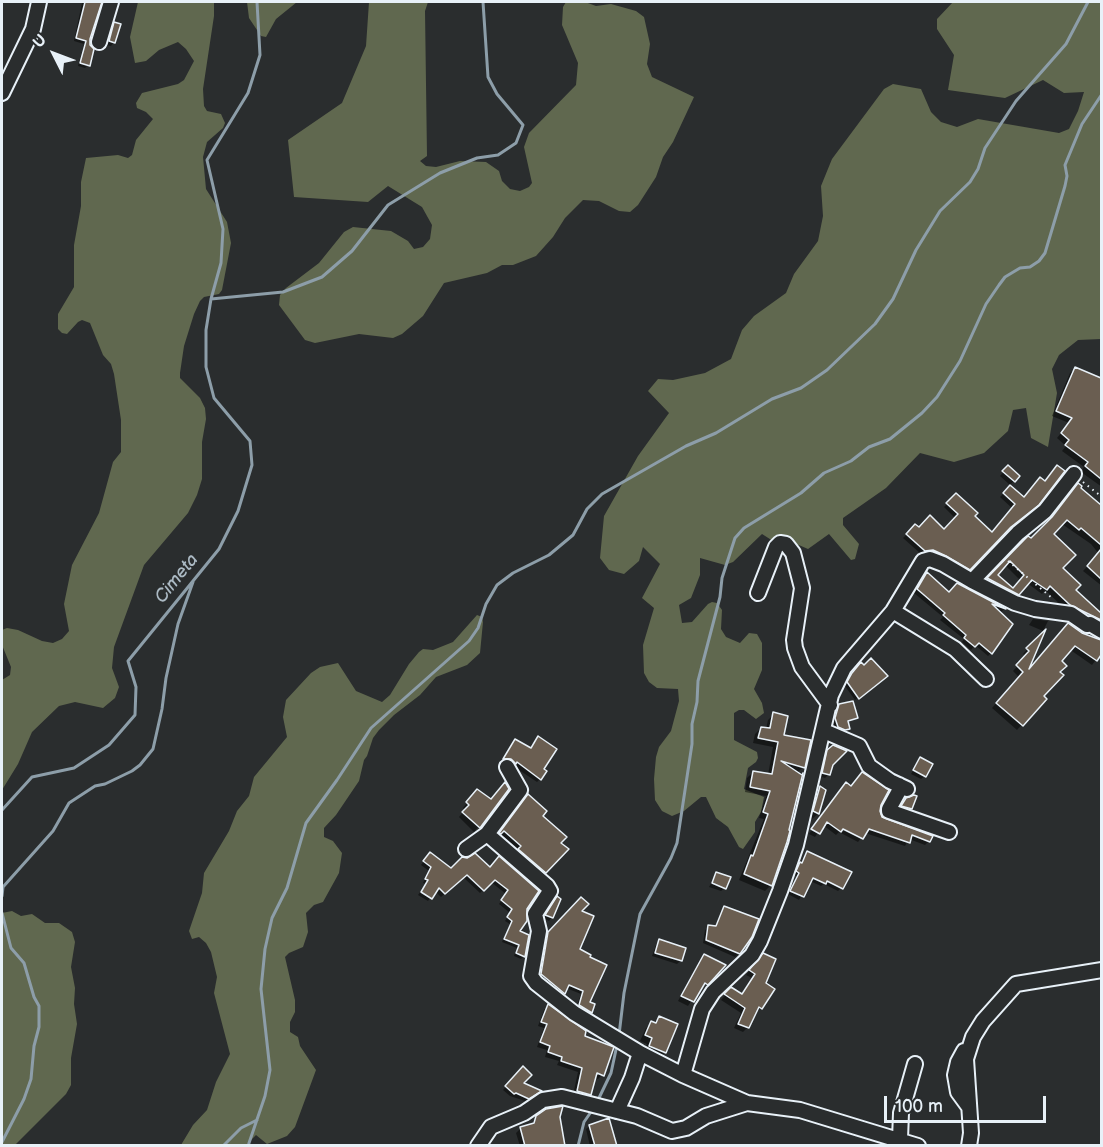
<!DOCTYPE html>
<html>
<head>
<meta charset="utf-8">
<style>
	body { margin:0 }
	#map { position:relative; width:1103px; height:1147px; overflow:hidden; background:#2a2d2e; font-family:"Balsamiq Sans",sans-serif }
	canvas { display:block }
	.frame { position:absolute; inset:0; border:3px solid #e8f1f8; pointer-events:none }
	.north { position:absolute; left:24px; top:24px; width:60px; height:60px; -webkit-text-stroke:4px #2a2d2e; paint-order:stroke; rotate:312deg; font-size:16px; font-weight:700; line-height:24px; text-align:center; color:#e8f1f8 }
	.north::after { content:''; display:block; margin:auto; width:21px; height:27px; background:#e8f1f8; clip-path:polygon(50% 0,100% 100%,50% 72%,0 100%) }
	.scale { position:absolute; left:884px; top:1096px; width:162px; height:27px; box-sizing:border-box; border:3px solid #e8f1f8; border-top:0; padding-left:8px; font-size:18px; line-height:21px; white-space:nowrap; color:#e8f1f8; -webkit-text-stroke:4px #2a2d2e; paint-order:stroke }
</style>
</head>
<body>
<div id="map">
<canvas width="1103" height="1147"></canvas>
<div class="frame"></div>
<div class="north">U</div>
<div class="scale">100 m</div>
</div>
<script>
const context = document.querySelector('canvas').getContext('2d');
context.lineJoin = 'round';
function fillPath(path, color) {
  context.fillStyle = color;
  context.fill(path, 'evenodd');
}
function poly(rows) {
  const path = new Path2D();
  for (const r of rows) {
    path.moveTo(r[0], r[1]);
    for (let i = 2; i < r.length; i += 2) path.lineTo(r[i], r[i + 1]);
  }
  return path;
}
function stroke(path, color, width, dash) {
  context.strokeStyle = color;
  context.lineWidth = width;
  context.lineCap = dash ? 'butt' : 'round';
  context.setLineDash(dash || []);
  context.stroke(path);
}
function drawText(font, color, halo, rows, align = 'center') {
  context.font = font + ' "Balsamiq Sans",sans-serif';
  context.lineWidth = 4.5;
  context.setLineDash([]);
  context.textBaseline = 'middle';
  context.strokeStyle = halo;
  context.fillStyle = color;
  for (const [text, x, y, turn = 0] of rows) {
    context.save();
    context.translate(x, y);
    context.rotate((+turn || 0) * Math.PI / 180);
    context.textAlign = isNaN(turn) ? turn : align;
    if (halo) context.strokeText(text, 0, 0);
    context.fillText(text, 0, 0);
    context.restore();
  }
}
fillPath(poly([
	[138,2,214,2,214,16,203,89,204,106,207,111,221,114,225,123,223,128,207,142,203,157,206,189,227,222,231,243,222,290,219,294,204,297,200,301,194,314,184,346,180,373,180,378,200,398,205,408,206,419,202,442,202,479,197,495,188,513,144,565,114,647,112,668,119,687,115,698,103,708,75,702,59,706,32,732,18,764,2,790,2,680,10,675,11,667,2,645,2,630,7,628,18,630,42,641,53,643,62,639,69,631,64,604,72,565,99,513,113,462,121,452,121,420,114,374,111,364,103,355,90,323,82,320,78,322,67,334,62,333,58,329,58,314,74,287,74,245,81,206,81,182,86,158,118,155,128,158,132,155,136,140,153,119,146,112,137,108,136,103,142,93,178,84,184,80,194,61,186,49,178,42,159,50,146,61,135,63,130,37],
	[247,2,297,2,276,19,266,37,261,36,249,18],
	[369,2,428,2,425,11,427,156,420,161,426,166,436,167,460,161,486,162,499,171,502,181,510,189,520,191,529,187,532,183,524,147,529,133,576,85,578,63,562,25,563,7,566,2,585,2,596,6,611,4,636,11,644,17,650,44,647,64,652,77,694,97,673,142,663,157,656,177,638,205,630,212,619,211,599,201,583,200,565,218,553,237,536,256,513,265,502,265,487,273,444,283,423,316,402,334,393,338,359,334,315,343,305,340,279,305,280,295,286,288,319,263,344,232,353,227,391,231,408,241,414,249,423,247,430,239,432,225,422,207,388,186,368,202,294,197,288,140,342,103,366,46],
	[953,2,1101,2,1101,339,1078,340,1059,355,1052,369,1057,393,1048,447,1031,438,1026,408,1013,410,1008,431,984,453,954,462,920,453,886,488,843,518,843,525,859,544,855,559,851,560,829,534,808,549,785,539,773,541,762,534,733,562,725,565,700,558,700,575,691,598,679,605,682,623,692,622,708,604,712,602,717,603,722,610,721,629,726,637,740,643,749,633,757,634,762,643,762,670,754,689,762,703,764,713,756,719,744,710,739,710,734,713,734,740,757,752,758,758,756,762,748,768,744,789,764,797,761,812,755,822,755,832,743,849,739,847,728,827,716,818,706,797,701,797,684,811,672,816,662,811,655,800,654,779,656,757,659,747,671,731,679,701,678,689,657,688,649,682,644,673,643,645,654,608,642,598,660,564,643,547,639,561,624,574,609,570,600,558,604,516,638,456,669,413,648,391,658,379,673,380,705,373,731,359,742,330,754,316,786,293,794,274,818,241,823,216,821,186,832,159,884,89,893,84,921,89,931,112,941,122,957,127,978,119,1059,133,1069,129,1078,111,1084,92,1064,93,1043,80,1005,98,948,90,954,55,937,29,937,19],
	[477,615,482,617,483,622,480,653,467,665,436,677,420,695,394,715,379,730,373,738,367,756,364,760,359,781,336,815,324,828,324,837,333,841,342,853,339,873,323,902,314,905,306,913,308,932,303,947,289,953,285,957,295,1000,295,1012,290,1022,290,1032,298,1037,300,1046,316,1070,295,1127,287,1136,267,1144,256,1135,246,1145,181,1145,193,1125,207,1110,216,1082,230,1054,214,993,217,977,211,952,206,943,199,937,192,939,189,931,202,893,204,873,229,831,237,811,249,796,254,777,287,737,283,717,286,700,311,673,320,667,338,663,356,691,382,702,390,695,409,664,419,652,423,649,433,650,453,642],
	[12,911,21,916,32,914,45,923,59,923,72,932,75,942,71,967,75,988,74,1004,77,1024,71,1058,71,1085,66,1094,16,1144,2,1146,2,913]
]), '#60684f');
fillPath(poly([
	[77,2,100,2,89,39,88,65,85,68,78,66,84,44,74,41,82,3],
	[115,24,114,42,111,46,106,45,111,28],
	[1075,369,1102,380,1102,487,1081,472,1084,467,1062,451,1066,446,1057,438,1069,423,1052,416,1070,373],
	[1008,467,1018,476,1010,485,1000,476],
	[1057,467,1063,471,1037,504,1007,529,966,572,942,559,928,553,921,554,903,538,915,526,919,529,930,517,944,531,956,519,944,507,956,495,976,513,973,516,992,533,1013,509,1000,497,1010,487,1023,499,1040,479,1044,482],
	[1079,488,1102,507,1102,586,1083,571,1099,554,1091,544,1062,524,1052,534,1061,568,1074,590,1099,612,1102,610,1102,626,1065,609,1045,590,1042,594,1027,583,1013,598,984,584,1025,541,1031,540],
	[1005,565,1021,581,1013,589,996,576],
	[927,574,949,594,958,585,1004,609,1000,613,991,653,988,656,975,645,971,650,962,642,964,639,940,620,943,617,914,593],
	[1033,619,1048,621,1043,631,1029,625],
	[1063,629,1096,644,1102,648,1102,652,1092,665,1069,649,1060,661,1058,672,1042,696,1045,699,1017,730,992,708,1019,677,1013,671,1026,657,1023,654,1041,634,1026,673],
	[861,664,883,678,855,700,845,686,849,678],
	[840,705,856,717,846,722,848,729,841,733,835,730,833,722,836,709],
	[774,714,782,736,803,767,797,773,771,885,765,891,739,880,764,819,759,818,766,796,745,792,747,778,753,772,768,775,773,747,753,743,755,734,761,728,766,729,768,720],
	[515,741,542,769,540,779,537,782,507,762,501,762],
	[833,746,829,774,825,778,819,776,824,755],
	[920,759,925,776,921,779,911,774],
	[820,788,824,791,818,814,812,819,808,817,814,793],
	[842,788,879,805,878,811,881,818,929,841,925,845,909,839,905,846,865,833,858,842,839,832,836,835,823,825,815,837,809,834],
	[507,789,474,832,459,817,465,810,463,808,473,795,490,801],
	[906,799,910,809,907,812,899,809],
	[523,800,540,816,559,843,566,849,541,877,515,855,518,851,499,834,497,837],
	[808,852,841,888,838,891,824,884,821,886,810,881,799,900,788,894,797,876,794,875,797,867],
	[427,857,451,870,489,869,526,909,517,932,524,956,521,959,514,956,517,948,502,942,510,924,505,921,510,913,499,904,506,894,491,882,480,893,463,877,441,897,435,891,428,901,418,895,426,884,423,883,429,871,421,865],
	[717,873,725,888,721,891,709,887],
	[581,899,578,950,588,1003,593,1005,588,1015,576,1008,581,994,566,988,561,996,538,977,545,936],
	[554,901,552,917,549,921,543,918],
	[724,908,739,953,735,957,703,943,705,930,709,927,715,927,721,911],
	[660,941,684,949,680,961,677,964,652,956,656,945],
	[704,956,723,966,702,988,700,987,688,1006,678,1001,700,960],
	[759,960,764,984,761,1008,756,1012,755,1011,747,1028,743,1032,734,1028,741,1013,721,1000,731,989,741,995,752,978,746,975],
	[548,1006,583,1037,602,1075,598,1079,594,1078,589,1094,585,1098,573,1095,578,1072,557,1065,559,1061,545,1057,547,1050,537,1047,544,1028,538,1026,544,1010],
	[659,1018,665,1052,659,1058,644,1052,647,1044,640,1041,646,1028],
	[523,1068,522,1084,536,1094,525,1101,510,1096,503,1090],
	[537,1117,558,1117,563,1146,520,1146,516,1133,521,1128,531,1126],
	[590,1126,614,1146,590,1146,586,1129]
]), '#0007');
stroke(poly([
	[211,299,283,292,322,277,352,251,388,205,440,173,477,158,498,155,516,143,523,125,497,94,488,77,483,2],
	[2,810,32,777,74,768,109,745,135,715,136,687,128,661,219,549,238,511,252,465,250,441,214,398,206,367,206,330,211,299,221,263,223,229,207,160,248,93,260,55,257,2],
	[2,896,3,887,53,831,69,803,95,786,105,784,132,771,140,765,153,749,162,709,166,678,178,624,193,582],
	[2,913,11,948,24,963,34,997,39,1006,39,1027,34,1046,31,1079,24,1099,2,1142],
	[619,1035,624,993,640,914,671,858,677,843,692,744,692,724,697,702,698,681,720,597,722,578,735,538,744,528,801,493,824,473,851,461,869,447,890,439,922,413,937,397,960,361,986,304,999,285,1005,277,1020,268,1030,267,1039,261,1045,253,1065,186,1067,176,1065,165,1082,124,1102,94],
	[598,1100,611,1073,617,1045],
	[223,1146,241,1128,257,1120],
	[248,1146,265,1096,270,1070,261,989,265,949,272,918,287,888,306,823,337,780,371,728,469,641,478,628,486,604,497,585,513,573,549,555,573,535,587,509,602,494,686,446,716,433,772,399,801,388,827,370,875,324,893,299,916,250,940,211,970,182,978,169,985,148,1016,101,1066,44,1088,2],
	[578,1146,584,1122,593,1109]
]), '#8d9ea9', 3);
const building = poly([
	[85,2,102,2,90,39,90,45,94,49,90,66,80,63,86,41,76,38,85,2],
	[114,22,121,24,115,43,109,41,114,22],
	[1075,367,1101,378,1101,479,1085,466,1088,462,1065,445,1069,440,1061,433,1072,418,1056,411,1075,367],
	[1008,465,1020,476,1015,482,1002,471,1008,465],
	[1057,465,1065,471,1039,505,1011,527,970,570,946,556,933,550,925,551,906,534,915,524,919,527,930,515,944,529,958,514,946,503,956,493,978,513,975,516,992,532,1015,504,1003,493,1010,485,1024,497,1040,477,1045,481,1057,465],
	[1078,483,1082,486,1081,488,1101,505,1101,545,1081,528,1079,530,1067,520,1054,534,1076,555,1063,568,1081,585,1076,590,1101,613,1101,620,1070,605,1050,586,1047,590,1032,580,1019,595,987,578,1024,540,1028,536,1031,538,1052,517,1078,483],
	[1010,561,1024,575,1013,588,998,575,1010,561],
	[1101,549,1101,579,1087,566,1101,549],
	[927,572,949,592,957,583,1006,609,992,604,1013,624,992,654,979,643,975,647,964,638,966,635,943,615,945,613,917,589,927,572],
	[1068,623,1082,633,1101,640,1101,655,1097,661,1075,646,1062,661,1067,666,1060,672,1064,675,1044,696,1047,699,1023,726,996,703,1023,672,1016,665,1029,651,1026,648,1046,629,1029,669,1068,623],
	[871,658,888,676,859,699,847,682,852,673,861,662,864,665,871,658],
	[853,701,858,718,848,721,850,729,845,730,838,727,835,718,839,704,853,701],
	[773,712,788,716,784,735,811,740,805,768,781,761,802,775,803,773,789,830,790,831,787,842,772,886,744,874,751,855,753,856,768,814,763,812,770,791,750,787,753,771,772,774,778,742,758,738,761,727,770,728,773,712],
	[538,736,557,749,544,769,547,771,541,780,517,762,516,764,511,759,503,759,515,739,531,748,538,736],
	[833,745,847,751,833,765,830,775,822,773,827,750,833,745],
	[920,757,933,764,926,777,913,770,920,757],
	[862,772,889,790,881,805,880,811,882,817,933,836,930,842,912,835,910,843,869,829,863,839,843,829,841,832,827,822,820,834,811,829,846,782,851,786,862,772],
	[505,782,509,789,480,828,462,812,469,805,466,802,477,789,491,799,505,782],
	[820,786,826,790,819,814,813,811,820,786],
	[528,794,547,811,543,816,567,837,561,843,569,849,546,873,518,849,521,846,504,831,501,834,499,833,528,794],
	[914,795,917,796,912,809,901,806,906,798,914,795],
	[807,851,852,872,843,889,827,881,826,884,813,878,804,897,790,891,799,873,796,871,800,862,802,863,807,851],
	[430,852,451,868,462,857,467,858,475,853,490,867,499,856,539,891,527,909,527,921,520,931,529,935,525,957,516,953,519,945,504,939,512,921,507,917,512,909,501,900,508,890,495,880,484,891,467,875,445,894,439,888,432,899,421,892,428,880,425,879,431,867,423,861,430,852],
	[716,872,731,877,726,889,712,883,716,872],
	[557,896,561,899,553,918,545,915,557,896],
	[581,897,589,904,582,911,594,916,580,949,591,955,590,957,607,965,590,1002,595,1004,592,1013,579,1005,583,991,569,985,565,994,541,974,548,932,581,897],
	[724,906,759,919,752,937,740,954,706,940,708,925,716,926,724,906],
	[659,939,686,948,682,961,655,953,659,939],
	[763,953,776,959,766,983,775,989,762,1009,759,1007,749,1028,738,1024,745,1008,724,994,731,987,742,994,755,974,749,970,763,953],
	[704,954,726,965,708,985,705,983,694,1002,681,996,704,954],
	[548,1004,586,1031,585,1036,614,1047,604,1076,597,1073,591,1095,577,1091,582,1068,561,1061,562,1057,548,1052,550,1046,540,1042,547,1024,541,1022,548,1004],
	[659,1016,678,1024,666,1053,649,1046,652,1038,645,1035,651,1021,656,1023,659,1016],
	[523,1066,532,1075,524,1083,542,1091,529,1099,516,1093,514,1094,505,1086,523,1066],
	[563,1106,560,1117,565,1146,525,1146,520,1127,534,1123,536,1116,546,1109,563,1106],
	[609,1118,617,1146,595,1146,589,1125,609,1118]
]);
fillPath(building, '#6a5e51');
stroke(building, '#e8f1f8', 1.5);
const minor = poly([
	[99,42,111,2],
	[2,93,33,29,39,2],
	[972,581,1015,603,1035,609,1071,614,1087,625,1090,624,1102,631],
	[758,593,776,547,780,543,786,544,793,553,802,588,794,640,795,648,802,667,830,705],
	[893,611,955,649,986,679],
	[824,731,859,746,869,766,890,781,907,789],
	[899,785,900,789,889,809,889,811,949,832],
	[487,834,520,790,507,767],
	[466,849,487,834,547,886,550,891,535,914,539,931,531,976,536,983,574,1013,640,1053,683,1075,747,1103,800,1110,918,1146],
	[964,1051,958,1062,955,1075,958,1092,969,1107],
	[683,1075,702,1009,713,992,752,955,760,941,780,891,796,845,831,695,844,668,893,611,923,561,930,559,943,564,972,581,1018,533,1045,511,1074,474],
	[617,1111,632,1078,640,1053],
	[900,1139,901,1113,915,1064],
	[478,1146,491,1127,524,1113,543,1100,562,1097,637,1116,672,1131,686,1128,706,1116,747,1103],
	[969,1146,971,1133,966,1059,973,1037,983,1021,1016,984,1102,970]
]);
stroke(minor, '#e8f1f8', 18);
stroke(poly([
	[1083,482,1102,497],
	[1008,561,1052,598]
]), '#e8f1f8', 2, [1.5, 4.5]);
stroke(minor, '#2a2d2e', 14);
drawText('italic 18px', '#abb9c3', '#2a2d2e', [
	["Cimeta",177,579,-51]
]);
</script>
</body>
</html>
